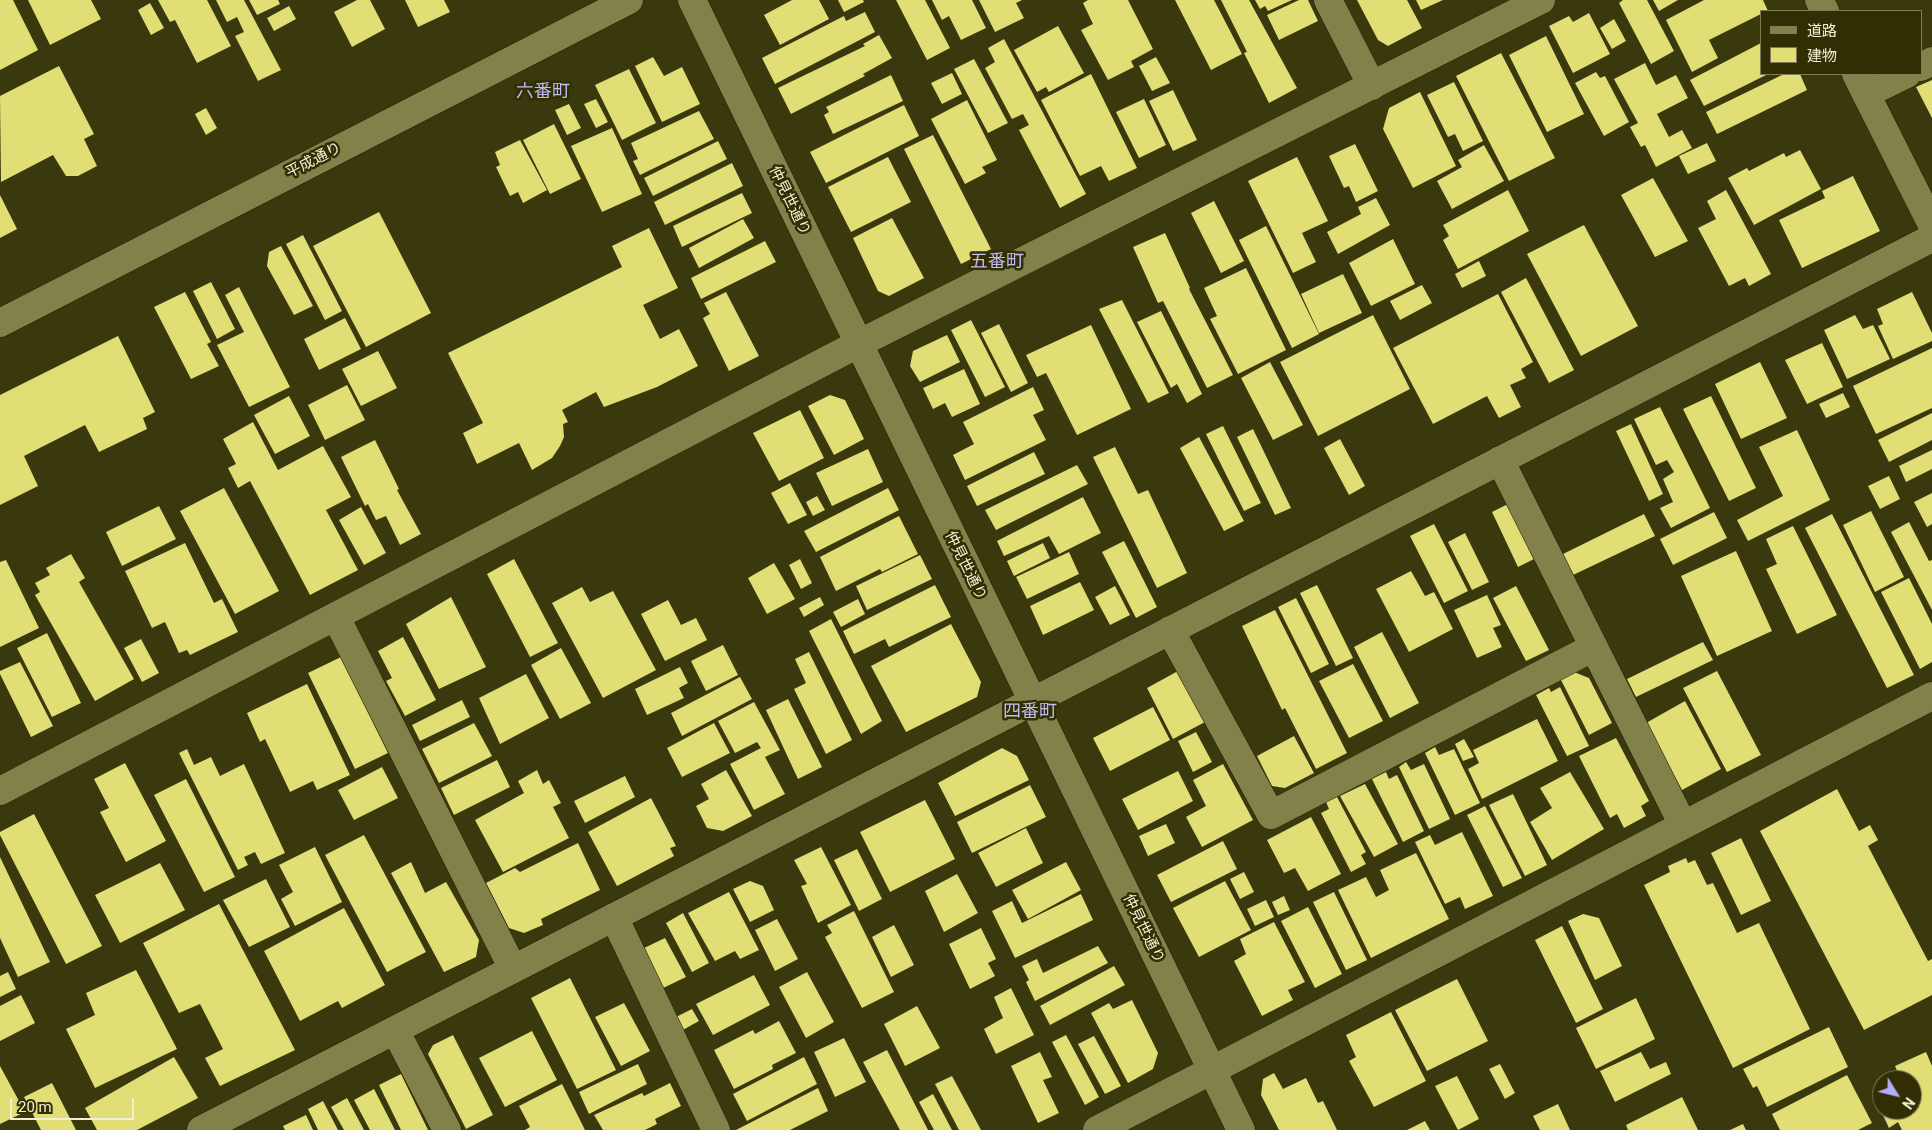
<!DOCTYPE html>
<html>
<head>
<meta charset="utf-8">
<style>
	body { margin:0 }
	#map { position:relative; width:1932px; height:1130px; overflow:hidden; background:#3a380d; font-family:Roboto,"Noto Sans JP",sans-serif }
	canvas { display:block }
	.legend { position:absolute; left:1760px; top:10px; width:162px; height:65px; box-sizing:border-box; background:#302e02; border:1px solid #7d7c56; margin:0; padding:6px 9px; list-style:none; font-size:15px; color:#f0f0d3 }
	.legend li { display:flex; align-items:center; gap:10px; height:25px }
	.legend b { width:25px; border:1px solid #7d7c56 }
	.north { position:absolute; left:1872px; top:1070px; width:50px; height:50px; box-sizing:border-box; background:#302e02; border:1px solid #7d7c56; border-radius:50%; rotate:126deg; font-size:14px; font-weight:700; line-height:20px; text-align:center; color:#f0f0d3 }
	.north::after { content:''; display:block; margin:auto; width:18px; height:22px; background:#b3adf9; clip-path:polygon(50% 0,100% 100%,50% 72%,0 100%) }
	.scale { position:absolute; left:10px; top:1098px; width:124px; height:22px; box-sizing:border-box; border:2px solid #f0f0d3; border-top:0; padding-left:6px; font-size:15px; line-height:18px; white-space:nowrap; color:#f0f0d3; -webkit-text-stroke:4px #302e02; paint-order:stroke }
</style>
</head>
<body>
<div id="map">
<canvas width="1932" height="1130"></canvas>
<ul class="legend">
<li><b style="height:6px;background:#83814a"></b>道路</li>
<li><b style="height:14px;background:#e1de76"></b>建物</li>
</ul>
<div class="north">N</div>
<div class="scale">20 m</div>
</div>
<script>
const context = document.querySelector('canvas').getContext('2d');
context.lineJoin = 'round';
function fillPath(path, color) {
  context.fillStyle = color;
  context.fill(path, 'evenodd');
}
function poly(rows) {
  const path = new Path2D();
  for (const r of rows) {
    path.moveTo(r[0], r[1]);
    for (let i = 2; i < r.length; i += 2) path.lineTo(r[i], r[i + 1]);
  }
  return path;
}
function stroke(path, color, width, dash) {
  context.strokeStyle = color;
  context.lineWidth = width;
  context.lineCap = dash ? 'butt' : 'round';
  context.setLineDash(dash || []);
  context.stroke(path);
}
function drawText(font, color, halo, rows, align = 'center') {
  context.font = font + ' Roboto,"Noto Sans JP",sans-serif';
  context.lineWidth = 5;
  context.setLineDash([]);
  context.textBaseline = 'middle';
  context.strokeStyle = halo;
  context.fillStyle = color;
  for (const [text, x, y, turn = 0] of rows) {
    context.save();
    context.translate(x, y);
    context.rotate((+turn || 0) * Math.PI / 180);
    context.textAlign = isNaN(turn) ? turn : align;
    if (halo) context.strokeText(text, 0, 0);
    context.fillText(text, 0, 0);
    context.restore();
  }
}
fillPath(poly([
	[0,0,13,0,38,50,0,70],
	[28,0,91,0,101,19,50,45],
	[158,0,207,0,231,46,197,63,175,20,170,22],
	[216,0,244,0,281,70,258,81,235,36,244,32,237,17,227,22],
	[249,0,278,0,280,4,257,15],
	[357,0,370,0,385,29,352,47,334,12],
	[405,0,444,0,450,12,418,27],
	[792,0,819,0,829,19,780,45,764,15],
	[838,0,863,0,864,2,844,12],
	[896,0,925,0,950,48,927,60],
	[932,0,972,0,986,28,961,40,949,16,942,20],
	[979,0,1022,0,1016,3,1024,18,995,32],
	[1088,0,1128,0,1153,49,1131,61,1134,67,1108,80,1081,30,1093,24,1083,3],
	[1175,0,1214,0,1242,54,1211,70],
	[1221,0,1249,0,1297,88,1269,103,1244,53,1247,52],
	[1255,0,1292,0,1268,11,1265,6,1260,9],
	[1299,0,1308,0,1318,21,1279,40,1267,15],
	[1357,0,1407,0,1422,28,1388,46,1378,40],
	[1416,0,1443,0,1421,10],
	[1623,0,1647,0,1674,51,1651,64,1619,3],
	[1653,0,1678,0,1659,11],
	[1704,0,1763,0,1768,11,1761,11,1761,14,1709,40,1718,58,1692,72,1666,20],
	[150,3,164,28,151,35,138,10],
	[289,6,296,19,274,31,267,18],
	[865,12,875,32,775,84,762,58,844,16,846,21],
	[1589,13,1610,54,1573,73,1549,26,1569,16,1573,22],
	[1614,19,1626,41,1612,49,1600,28],
	[1058,26,1084,73,1049,92,1046,87,1037,92,1014,50],
	[879,35,892,58,863,74,865,76,791,114,778,88,865,46,863,44],
	[1546,36,1584,114,1547,132,1509,55],
	[1004,39,1086,194,1060,208,1019,130,1029,125,1023,114,1012,119,985,68,995,62,988,48],
	[1761,43,1761,74,1768,74,1704,106,1690,80],
	[1501,53,1555,158,1509,181,1456,76],
	[653,57,664,76,682,67,700,104,662,122,635,66],
	[1156,57,1170,83,1152,91,1139,66],
	[974,59,1008,123,988,133,954,69],
	[1645,63,1656,85,1676,75,1688,98,1657,114,1669,137,1682,130,1692,148,1656,167,1645,145,1641,147,1630,127,1638,123,1614,79],
	[59,66,94,134,84,139,97,166,78,176,66,176,53,155,1,182,0,96],
	[629,69,656,123,622,140,595,85],
	[1596,72,1600,78,1605,76,1629,122,1604,136,1575,83],
	[952,73,962,94,942,104,931,83],
	[1091,74,1137,168,1109,181,1101,166,1080,176,1041,100],
	[1784,74,1800,74,1807,90,1717,134,1706,112],
	[891,75,903,101,833,134,824,115,829,112,826,107],
	[1932,80,1932,118,1916,87],
	[1454,82,1483,141,1463,151,1455,134,1448,137,1427,95],
	[1173,90,1197,140,1173,151,1149,101],
	[1420,92,1456,166,1413,188,1383,129,1389,108],
	[596,99,608,122,596,128,584,104],
	[1144,99,1166,145,1139,158,1116,112],
	[967,100,997,160,982,167,986,173,965,184,931,119],
	[569,104,581,128,567,135,555,110],
	[904,105,919,136,826,183,810,152],
	[206,108,217,128,206,135,195,114],
	[699,111,714,139,640,175,633,161,638,159,631,143],
	[554,124,581,179,550,194,523,140],
	[612,128,642,194,602,212,571,146],
	[933,135,991,249,961,264,904,149],
	[520,140,547,190,523,203,518,192,510,196,496,167,500,165,495,152],
	[718,141,727,159,653,196,644,178],
	[1707,143,1716,161,1688,174,1679,156],
	[1355,144,1378,191,1356,202,1349,186,1344,188,1329,156],
	[1484,145,1504,181,1452,209,1437,181,1462,167,1458,160],
	[1800,150,1821,189,1754,225,1728,178,1747,168,1749,171,1784,153,1786,157],
	[888,157,911,202,851,232,828,187],
	[1297,157,1328,221,1302,233,1316,262,1293,273,1248,181],
	[732,163,743,186,665,225,654,202],
	[1853,176,1880,231,1802,268,1779,220,1825,198,1822,191],
	[1653,178,1688,241,1655,257,1621,195],
	[1508,190,1529,231,1458,269,1443,240,1449,236,1443,225],
	[1726,190,1771,274,1749,286,1745,278,1729,286,1698,228,1716,219,1707,201],
	[742,193,752,213,682,247,673,226],
	[0,195,17,229,0,238],
	[1376,198,1390,225,1338,254,1327,232,1361,214,1358,207],
	[1214,201,1244,261,1221,273,1191,213],
	[379,212,431,313,366,347,313,246],
	[892,218,924,278,889,296,878,291,853,238],
	[743,219,754,238,699,268,689,248],
	[1584,225,1638,326,1581,356,1527,254],
	[1266,226,1319,334,1292,348,1239,240],
	[649,228,678,288,643,305,660,339,679,329,698,366,657,387,604,407,596,392,562,410,568,422,563,424,564,437,560,446,552,458,532,470,519,443,477,464,463,433,483,423,448,353,622,267,612,246],
	[1165,233,1190,288,1189,289,1233,375,1207,388,1163,301,1158,303,1133,247],
	[303,235,342,311,325,320,286,244],
	[1393,239,1415,284,1371,306,1349,263],
	[765,241,776,262,701,299,691,278],
	[281,246,313,306,294,315,267,266,269,252],
	[1479,261,1486,276,1462,288,1455,274],
	[1246,268,1286,350,1238,374,1210,319,1217,316,1204,288],
	[1343,274,1362,313,1319,333,1301,294],
	[1526,278,1574,370,1549,383,1501,292],
	[211,282,235,329,217,339,193,291],
	[1422,285,1432,303,1400,320,1390,301],
	[239,287,290,387,249,407,217,345,244,332,225,295],
	[185,292,211,342,207,344,219,366,191,379,154,307],
	[726,292,759,356,729,371,703,318,710,314,704,303],
	[1912,292,1932,333,1932,341,1893,359,1878,326,1883,324,1877,309],
	[1498,294,1533,362,1521,369,1526,378,1510,385,1521,407,1499,418,1487,396,1433,424,1393,348],
	[1122,300,1169,393,1148,403,1099,309],
	[1161,311,1202,394,1187,403,1177,384,1171,388,1137,322],
	[1373,315,1410,389,1318,436,1280,362],
	[1855,315,1863,329,1873,325,1890,359,1847,379,1824,330],
	[345,318,361,349,319,370,304,339],
	[971,320,1005,387,985,397,951,330],
	[999,324,1028,383,1011,392,981,333],
	[1091,325,1131,409,1077,435,1046,373,1037,377,1026,355],
	[947,335,960,362,920,382,910,366,913,351],
	[118,336,155,412,143,418,147,429,99,452,85,425,24,456,38,486,0,505,0,395],
	[1822,343,1843,387,1807,404,1785,360],
	[1932,348,1932,408,1876,434,1853,386],
	[378,351,397,388,361,406,342,369],
	[1270,362,1303,425,1273,440,1241,378],
	[1760,362,1787,418,1741,439,1715,384],
	[964,369,980,404,952,417,945,403,933,409,923,388],
	[347,385,365,420,325,440,308,405],
	[1033,387,1044,410,1033,415,1046,440,965,480,953,455,974,444,963,422],
	[1843,393,1850,407,1826,418,1819,404],
	[830,395,845,400,864,439,834,455,808,406],
	[289,396,310,436,275,454,254,415],
	[1711,396,1756,488,1729,501,1683,409],
	[1660,407,1710,508,1671,528,1660,508,1673,502,1663,479,1674,472,1667,460,1656,465,1634,419],
	[800,410,824,458,779,481,753,433],
	[1932,413,1932,440,1889,462,1878,440],
	[253,422,278,470,323,446,351,497,326,510,358,570,310,595,250,481,238,488,228,468,236,464,223,439],
	[1631,424,1663,494,1649,501,1616,431],
	[1223,426,1261,503,1244,511,1206,434],
	[1253,429,1291,508,1275,515,1237,437],
	[1797,430,1830,500,1748,541,1737,520,1783,496,1759,447],
	[1199,437,1244,521,1224,531,1180,448],
	[1340,439,1365,486,1349,495,1324,448],
	[375,440,399,489,397,490,421,534,400,545,386,516,376,520,368,504,365,506,341,457],
	[1115,447,1138,494,1148,490,1187,573,1157,588,1093,457],
	[868,449,883,482,832,506,816,473],
	[1932,450,1932,469,1906,482,1899,466],
	[1034,452,1045,474,977,506,967,486],
	[1077,465,1088,484,996,530,985,510],
	[1889,476,1900,499,1880,509,1868,486],
	[790,483,807,515,788,524,771,493],
	[224,488,279,591,235,614,180,511],
	[888,488,899,510,816,552,804,531],
	[1932,493,1932,524,1927,527,1914,502],
	[817,496,825,510,813,516,806,502],
	[1083,497,1101,533,1059,554,1049,536,1004,556,997,541],
	[1508,504,1534,559,1518,567,1492,512],
	[159,506,176,539,122,566,106,532],
	[361,507,386,553,364,565,339,520],
	[1871,511,1904,577,1875,592,1843,525],
	[1714,512,1727,538,1673,565,1660,539],
	[1644,514,1655,536,1573,575,1563,554],
	[1832,514,1914,675,1887,688,1805,528],
	[899,516,918,554,882,572,880,569,836,591,820,557],
	[1909,522,1929,561,1932,560,1932,610,1891,532],
	[1434,524,1468,591,1444,603,1410,536],
	[1793,526,1837,615,1797,634,1766,569,1777,564,1766,539],
	[1465,533,1489,582,1472,590,1448,542],
	[1124,541,1157,607,1136,618,1102,552],
	[185,543,214,603,222,599,238,632,190,655,187,650,179,653,165,622,152,628,125,571],
	[1043,543,1050,558,1014,576,1007,561],
	[1736,551,1772,631,1717,656,1681,576],
	[1069,552,1079,574,1027,599,1016,577],
	[71,554,85,578,79,582,134,679,95,701,35,595,40,592,35,583,50,575,46,568],
	[920,555,932,579,867,610,856,586],
	[514,559,558,643,530,657,487,574],
	[800,559,812,583,801,589,789,565],
	[6,560,39,628,0,647,0,562],
	[774,563,795,599,767,614,748,578],
	[1411,571,1425,596,1434,592,1453,629,1409,652,1376,589],
	[1909,578,1932,624,1932,662,1920,669,1881,592],
	[1080,582,1094,610,1043,635,1030,606],
	[935,585,951,617,889,647,885,639,854,654,843,631],
	[1317,585,1353,658,1336,666,1300,593],
	[1115,586,1130,615,1110,625,1095,597],
	[1516,586,1549,650,1526,661,1493,598],
	[582,587,590,602,613,591,656,670,603,698,552,603],
	[1487,595,1501,625,1493,628,1502,647,1477,658,1454,610],
	[451,597,486,667,439,689,406,624],
	[820,597,824,605,804,617,799,608],
	[1296,598,1329,664,1311,673,1278,607],
	[858,599,865,614,841,627,833,612],
	[668,600,681,625,696,618,707,640,665,661,641,614],
	[1275,610,1347,753,1316,769,1285,708,1282,710,1242,626],
	[831,619,882,721,861,734,809,631],
	[951,624,981,682,977,697,906,732,871,666],
	[1382,632,1419,703,1390,718,1354,647],
	[47,633,81,703,52,717,17,648],
	[403,637,436,700,405,716,386,681,392,678,378,651],
	[141,639,159,673,142,682,124,648],
	[1703,642,1713,660,1636,697,1627,679],
	[723,645,738,675,706,691,691,661],
	[561,648,591,703,560,719,531,665],
	[809,652,852,740,826,754,794,689,806,683,795,659],
	[341,657,388,753,355,769,308,673],
	[20,662,53,726,31,737,0,674,0,671],
	[1353,664,1383,721,1349,738,1319,681],
	[680,667,688,683,679,688,684,698,647,715,635,689],
	[1178,671,1205,722,1173,739,1147,688],
	[1717,671,1761,755,1727,772,1683,688],
	[1574,672,1589,678,1612,723,1589,735,1561,680],
	[526,674,549,718,500,744,479,698],
	[740,677,752,699,682,736,671,713],
	[307,684,350,775,317,790,313,781,290,792,265,739,260,742,247,713],
	[1560,687,1589,746,1567,756,1536,695,1549,688,1551,692],
	[788,699,822,767,798,779,766,710],
	[462,700,470,717,420,741,412,725],
	[1685,701,1721,769,1682,790,1646,723],
	[754,702,780,750,765,757,785,794,754,810,730,764,761,748,757,742,735,753,718,721],
	[1153,707,1170,740,1110,771,1093,738],
	[1537,719,1558,761,1482,799,1468,769,1479,763,1473,750],
	[474,723,492,756,439,783,422,749],
	[714,723,730,753,682,777,667,748],
	[1196,732,1212,762,1193,772,1178,741],
	[1294,736,1314,773,1285,788,1272,786,1257,756],
	[1616,738,1649,801,1641,806,1646,816,1624,828,1617,814,1610,818,1579,756],
	[1464,739,1474,757,1463,761,1455,744],
	[1435,747,1439,755,1454,749,1480,803,1455,815,1425,753],
	[1002,748,1017,756,1029,780,955,816,938,783],
	[187,749,194,765,211,757,220,776,244,764,285,853,261,864,255,852,244,857,248,865,238,870,179,753],
	[497,760,510,787,454,815,441,788],
	[1406,762,1411,770,1424,764,1450,819,1429,829,1399,767],
	[125,763,166,841,126,862,100,812,109,808,94,779],
	[1223,764,1253,820,1202,847,1186,817,1206,806,1193,780],
	[382,767,398,798,354,820,338,790],
	[537,770,543,784,549,780,561,803,553,807,569,838,503,872,475,820,524,793,518,781],
	[726,770,752,816,723,831,707,828,696,806,709,799,701,784],
	[1178,771,1193,801,1138,830,1122,799],
	[1386,772,1389,779,1397,775,1424,831,1403,842,1372,779],
	[1570,772,1604,829,1552,860,1530,822,1552,808,1540,788],
	[625,776,635,797,585,823,574,801],
	[186,779,235,877,204,892,154,795],
	[1365,784,1398,844,1374,857,1340,796],
	[1030,785,1046,817,972,853,957,822],
	[1837,789,1859,831,1870,825,1878,840,1868,846,1928,961,1932,959,1932,995,1864,1030,1760,831],
	[1513,794,1547,865,1525,876,1489,805],
	[1337,797,1366,852,1361,855,1366,864,1351,872,1321,813,1329,809,1326,802],
	[651,798,676,846,670,848,674,856,617,886,588,832],
	[925,800,955,859,890,892,860,832],
	[1485,806,1522,878,1503,887,1467,815],
	[34,814,102,946,66,964,0,835,0,832],
	[1311,817,1341,874,1308,891,1295,868,1284,873,1267,840],
	[1166,824,1175,843,1148,856,1139,836],
	[1026,828,1043,863,996,887,978,853],
	[1462,832,1493,896,1465,909,1460,897,1445,904,1415,842,1430,835,1435,845],
	[364,835,426,952,387,972,325,855],
	[1741,838,1771,901,1741,915,1711,853],
	[1223,841,1237,869,1171,902,1157,875],
	[578,843,600,890,541,919,543,925,524,933,509,928,486,883,515,868,520,872],
	[315,847,342,902,295,926,281,899,293,892,279,865],
	[821,847,851,905,818,923,801,886,807,884,794,860],
	[857,849,882,899,859,911,834,860],
	[1416,853,1449,919,1371,958,1338,890,1366,877,1376,897,1389,890,1380,870],
	[0,857,50,962,18,977,0,938],
	[1686,858,1688,863,1695,860,1707,885,1713,883,1737,933,1759,923,1810,1029,1733,1068,1644,885,1670,872,1668,866],
	[411,862,425,893,446,882,479,940,476,957,444,972,391,873],
	[1066,862,1081,890,1028,919,1012,890],
	[160,863,185,910,120,943,95,895],
	[1244,872,1254,892,1240,899,1230,879],
	[957,874,978,913,944,932,925,891],
	[266,879,290,927,249,947,223,900],
	[750,881,763,886,774,910,750,922,733,889],
	[1225,881,1251,930,1199,957,1173,908],
	[729,892,759,950,740,959,735,951,715,961,688,913],
	[1334,892,1367,960,1346,970,1313,902],
	[1081,894,1093,920,1015,958,992,911,1012,901,1022,923],
	[1284,896,1290,910,1278,915,1272,902],
	[1266,900,1274,917,1255,926,1247,909],
	[219,904,295,1050,220,1086,205,1058,223,1049,200,1004,179,1013,143,943],
	[1308,907,1342,974,1315,988,1281,921],
	[344,908,385,985,342,1008,338,1001,300,1021,264,951],
	[854,911,894,992,862,1008,825,937,832,933,827,925],
	[683,913,709,963,692,972,666,923],
	[1583,914,1599,918,1622,966,1595,980,1568,921],
	[777,919,798,959,775,971,755,930],
	[1274,922,1305,982,1288,990,1293,1000,1262,1016,1234,961,1246,954,1240,939],
	[894,925,914,965,891,977,872,937],
	[1562,926,1603,1009,1576,1023,1535,940],
	[981,928,996,959,988,963,995,976,970,989,949,944],
	[665,938,686,977,659,990,640,950],
	[1098,946,1108,963,1035,1001,1026,982,1029,980,1022,966,1037,959,1043,973],
	[1114,966,1125,985,1050,1025,1040,1006],
	[136,970,177,1049,95,1088,66,1029,95,1015,86,993],
	[8,972,16,989,0,997,0,976],
	[807,972,834,1022,806,1038,779,987],
	[754,975,770,1005,713,1035,696,1004],
	[570,978,616,1070,577,1089,531,998],
	[1457,979,1488,1041,1427,1071,1395,1010],
	[1011,988,1034,1035,996,1054,984,1029,1003,1018,994,997],
	[21,995,35,1023,0,1041,0,1006],
	[1636,998,1655,1039,1596,1069,1576,1028],
	[1132,1000,1158,1053,1153,1069,1128,1083,1091,1013,1109,1003,1113,1009],
	[624,1003,650,1051,621,1066,595,1017],
	[917,1006,940,1048,905,1066,884,1024],
	[692,1009,699,1021,681,1031,674,1018],
	[1391,1012,1426,1081,1374,1107,1349,1061,1356,1057,1346,1035],
	[779,1021,796,1053,772,1065,773,1069,734,1089,714,1050,753,1030,755,1034],
	[1829,1027,1848,1067,1767,1107,1757,1086,1753,1088,1743,1069],
	[532,1031,557,1080,505,1107,479,1058],
	[453,1035,493,1115,466,1129,428,1054,433,1045],
	[1066,1035,1099,1097,1085,1105,1052,1042],
	[1094,1036,1121,1086,1105,1094,1078,1044],
	[844,1038,866,1082,835,1097,814,1052],
	[887,1050,928,1130,900,1130,863,1062],
	[1040,1052,1052,1077,1043,1080,1059,1113,1038,1123,1011,1066],
	[1641,1052,1650,1069,1666,1062,1671,1074,1615,1102,1600,1071],
	[1926,1052,1932,1066,1932,1130,1902,1130,1898,1122,1889,1128,1875,1098,1882,1095,1882,1110,1912,1110,1912,1080,1901,1080,1895,1066],
	[174,1057,198,1098,137,1130,97,1130,85,1108],
	[804,1057,817,1084,747,1121,733,1094],
	[638,1064,647,1084,589,1114,579,1092],
	[1500,1064,1515,1093,1505,1099,1489,1069],
	[0,1066,25,1112,0,1124],
	[1274,1073,1283,1089,1306,1078,1318,1103,1323,1101,1337,1130,1279,1130,1261,1095,1263,1079],
	[401,1074,428,1130,401,1130,379,1085],
	[1847,1075,1872,1123,1858,1130,1780,1130,1772,1114],
	[952,1076,981,1130,959,1130,935,1084],
	[1457,1076,1479,1119,1458,1130,1435,1086],
	[52,1083,76,1130,41,1130,24,1097],
	[670,1083,681,1106,655,1119,657,1124,645,1130,603,1130,594,1115,642,1093,644,1096],
	[562,1084,585,1130,525,1130,530,1127,519,1106],
	[818,1088,828,1111,790,1130,736,1130],
	[374,1089,395,1130,370,1130,354,1100],
	[933,1094,952,1130,934,1130,919,1102],
	[1682,1097,1698,1130,1628,1130,1626,1125],
	[347,1098,364,1130,344,1130,331,1107],
	[323,1101,338,1130,318,1130,308,1109],
	[1558,1104,1570,1130,1540,1130,1533,1116],
	[306,1115,313,1130,285,1130,283,1126],
	[1425,1121,1430,1130,1407,1130],
	[1743,1124,1746,1130,1730,1130]
]), '#e1de76');
const minor = poly([
	[692,0,1241,1130],
	[1328,0,1372,86],
	[1921,67,1932,61],
	[1866,94,1907,74],
	[1500,460,1683,825],
	[336,617,513,969],
	[1170,630,1271,815,1594,647],
	[0,791,858,344,1541,0],
	[614,917,716,1130],
	[395,1030,447,1130],
	[201,1130,1932,238],
	[1097,1130,1932,696]
]);
const tertiary = poly([
	[1819,0,1825,11],
	[1856,74,1932,225],
	[0,323,629,0]
]);
stroke(minor, '#201f03', 29);
stroke(tertiary, '#201f03', 29);
stroke(minor, '#83814a', 28);
stroke(tertiary, '#83814a', 28);
drawText('15px', '#f0f0d3', '#302e02', [
	["平成通り",314,161,-27],
	["仲見世通り",789,201,64],
	["仲見世通り",965,566,64],
	["仲見世通り",1143,929,64]
]);
drawText('18px', '#bfbbf4', '#302e02', [
	["六番町",543,92],
	["五番町",997,262],
	["四番町",1030,712]
]);
</script>
</body>
</html>
